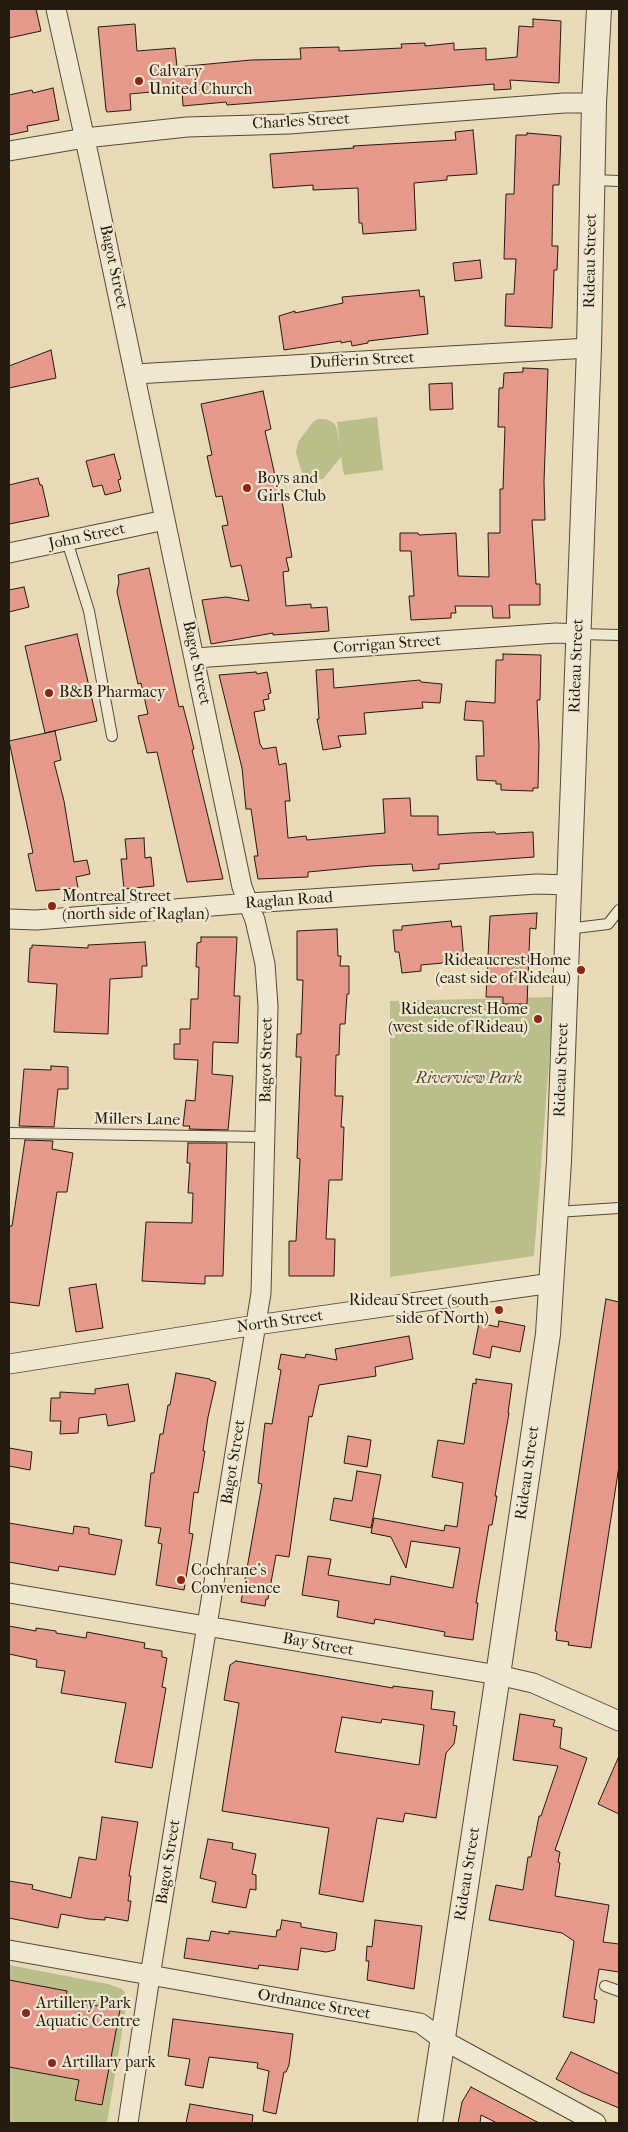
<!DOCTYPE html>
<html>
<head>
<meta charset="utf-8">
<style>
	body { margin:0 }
	#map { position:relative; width:628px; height:2132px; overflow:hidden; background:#e8dab6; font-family:"IM FELL French Canon",serif }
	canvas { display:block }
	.frame { position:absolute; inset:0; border:10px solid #251a0e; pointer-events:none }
</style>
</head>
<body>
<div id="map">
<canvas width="628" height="2132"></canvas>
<div class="frame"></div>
</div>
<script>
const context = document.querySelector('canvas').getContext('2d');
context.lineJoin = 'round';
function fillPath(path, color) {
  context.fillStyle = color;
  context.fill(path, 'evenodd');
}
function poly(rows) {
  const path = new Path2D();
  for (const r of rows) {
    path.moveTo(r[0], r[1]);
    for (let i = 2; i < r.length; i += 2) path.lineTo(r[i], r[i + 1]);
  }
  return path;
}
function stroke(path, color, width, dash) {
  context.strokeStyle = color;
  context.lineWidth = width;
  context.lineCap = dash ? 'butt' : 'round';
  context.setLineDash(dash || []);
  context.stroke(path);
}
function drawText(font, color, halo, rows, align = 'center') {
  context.font = font + ' "IM FELL French Canon",serif';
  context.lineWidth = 4.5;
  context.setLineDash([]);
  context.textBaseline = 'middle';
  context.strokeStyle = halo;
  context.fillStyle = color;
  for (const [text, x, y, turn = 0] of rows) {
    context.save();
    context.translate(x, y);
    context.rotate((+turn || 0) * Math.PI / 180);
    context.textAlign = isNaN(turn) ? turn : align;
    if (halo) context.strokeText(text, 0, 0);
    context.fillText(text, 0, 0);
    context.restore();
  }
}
fillPath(poly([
	[377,417,383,470,344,475,341,457,323,479,307,480,303,476,296,453,298,442,313,422,318,419,326,419,334,423,337,429,341,451,337,422],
	[554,997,534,1256,390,1277,390,1001],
	[9,1965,108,1984,122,1989,125,1993,127,2001,107,2123,9,2123]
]), '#babe8b');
const building = poly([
	[9,9,36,9,41,31,9,38,9,9],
	[533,19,561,21,559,83,510,80,511,89,494,90,494,84,227,105,226,102,183,106,182,89,130,94,131,110,107,112,106,110,98,27,135,24,137,51,175,48,177,67,251,60,301,59,300,48,339,47,339,51,402,48,401,44,425,43,425,46,454,43,454,50,486,48,486,60,517,57,519,26,533,27,533,19],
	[53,88,59,120,27,126,28,131,9,135,9,95,32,90,33,93,53,88],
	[473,130,477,174,447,176,447,180,414,183,416,230,363,234,362,223,359,223,358,188,313,190,313,185,273,188,270,154,354,148,353,146,456,140,455,132,473,130],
	[527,133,561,136,559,185,553,185,552,246,558,246,557,270,554,270,552,328,505,326,506,294,514,294,516,259,504,259,506,194,514,194,516,135,527,135,527,133],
	[480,260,482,278,455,281,453,263,480,260],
	[419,290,420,297,424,296,428,334,368,341,368,343,352,346,351,341,341,343,341,341,284,350,279,316,295,311,295,313,343,303,342,297,419,290],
	[51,350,56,378,9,388,9,366,51,350],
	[523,368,548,369,544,482,545,520,532,520,536,584,540,584,540,605,509,605,510,618,493,618,492,606,455,606,456,613,451,613,451,618,411,620,409,596,414,596,411,551,400,551,400,533,418,533,419,535,456,533,458,576,489,577,488,533,500,533,500,489,503,489,505,427,498,427,499,388,503,388,504,373,523,372,523,368],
	[452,383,453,409,430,410,429,384,452,383],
	[263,391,271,429,265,431,276,480,278,479,292,557,286,558,289,571,283,572,286,606,311,604,311,608,327,607,329,631,273,635,273,633,211,644,202,600,226,597,249,601,241,565,231,567,222,526,228,525,222,496,216,497,207,456,212,455,201,404,263,391],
	[114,454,121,479,118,480,121,491,105,495,102,485,93,487,86,461,114,454],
	[38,478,40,485,42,485,49,516,9,524,9,485,38,478],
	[149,568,179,707,183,706,190,733,194,749,192,750,223,879,187,882,157,752,147,753,138,716,148,714,141,683,138,684,117,592,119,582,118,575,149,568],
	[24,587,29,607,9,612,9,590,24,587],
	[77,634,97,721,45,733,25,646,77,634],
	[503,654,541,655,540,700,537,700,539,745,538,788,533,788,533,791,501,790,501,784,496,784,496,781,477,780,476,756,484,756,483,721,464,720,466,701,495,703,496,660,503,660,503,654],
	[333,669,334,688,420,680,421,682,442,684,440,703,422,702,423,708,364,713,366,734,338,736,341,747,323,750,317,719,319,719,316,670,333,669],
	[256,672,257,674,267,672,271,693,268,694,269,699,263,700,265,710,254,712,260,744,263,749,276,747,279,765,286,763,290,801,285,801,288,838,306,836,307,840,385,833,383,799,410,798,411,816,438,816,438,835,469,833,495,832,496,834,533,832,534,857,439,864,439,869,413,871,412,864,371,866,308,872,308,877,258,879,254,856,258,856,251,809,246,809,242,768,219,675,256,672],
	[55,731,61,760,54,762,64,801,74,862,87,860,90,874,76,877,78,888,36,891,28,854,33,853,9,741,55,731],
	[144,838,145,858,151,857,154,886,124,889,121,859,127,859,125,839,144,838],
	[537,913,536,929,530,928,527,1004,503,1004,503,997,486,997,490,916,537,913],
	[451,921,452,927,461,926,464,961,421,965,421,971,402,973,399,952,395,952,393,930,402,930,402,926,451,921],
	[337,929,338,956,341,956,340,966,349,966,349,994,347,994,345,1024,340,1024,339,1055,336,1055,335,1096,343,1096,341,1127,344,1127,342,1180,329,1180,326,1239,335,1239,334,1276,289,1276,289,1241,296,1241,300,1159,297,1158,301,1057,296,1057,297,1034,301,1034,303,980,297,980,297,931,337,929],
	[201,937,237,937,234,996,240,996,238,1043,213,1042,212,1074,233,1076,228,1130,189,1129,190,1126,183,1126,186,1100,195,1101,198,1060,174,1059,174,1044,180,1044,180,1029,190,1029,191,999,198,999,199,967,196,967,197,943,201,942,201,937],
	[145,942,147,966,142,966,142,977,110,979,108,1034,54,1032,57,984,28,982,30,948,32,948,32,945,88,948,88,945,145,942],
	[51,1066,68,1067,68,1089,58,1089,54,1127,19,1126,24,1069,51,1070,51,1066],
	[25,1140,53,1141,52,1149,73,1153,67,1192,57,1192,39,1306,9,1302,9,1226,12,1226,25,1140],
	[188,1143,227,1143,223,1276,205,1276,205,1284,142,1281,146,1222,192,1223,193,1193,188,1193,190,1163,187,1163,188,1143],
	[96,1284,103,1328,76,1332,69,1288,96,1284],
	[606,1299,619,1302,619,1466,591,1648,568,1645,569,1642,556,1640,557,1632,555,1631,606,1299],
	[499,1321,525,1326,520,1352,492,1346,490,1358,473,1354,479,1323,498,1327,499,1321],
	[409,1336,413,1359,375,1367,376,1376,319,1385,312,1417,309,1416,289,1557,276,1555,268,1599,266,1599,265,1606,241,1602,262,1484,258,1483,265,1423,272,1424,281,1370,278,1369,281,1354,305,1358,306,1354,337,1360,335,1349,409,1336],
	[176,1373,210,1379,210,1380,216,1382,208,1417,203,1451,205,1451,198,1493,194,1492,189,1533,193,1534,184,1590,156,1585,162,1544,158,1543,161,1528,145,1526,151,1473,154,1473,160,1434,163,1434,168,1405,170,1405,176,1373],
	[476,1379,512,1384,508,1413,509,1413,495,1496,497,1496,492,1525,489,1525,476,1603,478,1603,473,1640,444,1636,445,1632,375,1619,374,1624,337,1617,339,1601,302,1595,308,1556,331,1559,328,1575,390,1585,391,1576,453,1588,460,1548,411,1541,406,1568,391,1537,371,1533,374,1518,444,1531,445,1525,457,1527,463,1483,432,1477,438,1440,464,1444,473,1383,476,1384,476,1379],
	[128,1384,135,1421,108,1426,106,1414,79,1418,78,1433,60,1434,61,1421,50,1421,51,1398,60,1398,60,1392,95,1394,95,1389,128,1384],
	[348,1436,371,1440,367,1467,344,1463,348,1436],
	[9,1448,32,1452,30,1470,9,1466,9,1448],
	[357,1471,381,1475,371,1528,330,1520,334,1498,352,1501,357,1471],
	[9,1523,73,1534,74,1526,89,1528,89,1534,122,1540,115,1575,59,1566,58,1571,9,1562,9,1523],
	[9,1626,36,1631,36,1628,56,1631,56,1633,86,1638,87,1632,145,1643,144,1648,162,1651,162,1657,167,1658,162,1687,166,1688,152,1768,115,1762,126,1703,61,1693,65,1671,36,1667,37,1660,9,1654,9,1626],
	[236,1661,393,1688,393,1686,433,1691,431,1709,455,1712,453,1725,457,1726,454,1744,446,1753,436,1818,405,1813,403,1822,377,1818,363,1902,319,1894,329,1828,222,1811,239,1703,224,1700,230,1665,236,1661],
	[342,1717,381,1723,382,1719,424,1725,419,1765,335,1752,342,1717],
	[520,1714,555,1720,553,1726,562,1728,560,1748,587,1758,555,1850,560,1852,558,1862,560,1863,555,1896,609,1905,603,1942,619,1944,619,1972,599,1969,594,1999,597,2000,594,2023,563,2017,574,1941,562,1933,489,1920,496,1885,523,1890,528,1857,531,1857,539,1816,541,1816,558,1766,513,1760,520,1714],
	[619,1756,619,1814,598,1804,619,1756],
	[102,1817,138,1822,129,1876,131,1876,128,1901,131,1901,128,1921,105,1917,105,1920,89,1919,61,1914,58,1928,9,1918,9,1881,33,1885,32,1889,71,1898,79,1857,96,1860,102,1817],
	[208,1839,233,1843,232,1849,256,1854,252,1874,256,1875,256,1890,250,1889,246,1908,212,1902,216,1882,200,1878,208,1839],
	[282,1920,301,1923,301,1927,337,1933,335,1950,326,1952,301,1948,298,1970,259,1965,258,1969,184,1958,187,1938,209,1941,211,1931,229,1934,229,1931,276,1937,277,1930,280,1930,282,1920],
	[375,1920,422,1926,414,1989,367,1980,369,1961,366,1961,367,1946,372,1947,375,1920],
	[9,1980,67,1991,65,2000,120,2010,102,2105,75,2100,79,2080,9,2067,9,1980],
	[173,2019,293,2034,289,2065,286,2072,284,2072,276,2114,263,2111,269,2071,257,2068,258,2063,209,2057,203,2088,185,2085,190,2059,168,2056,173,2019],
	[571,2052,619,2074,619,2108,583,2093,556,2079,571,2052],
	[471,2087,539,2123,497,2123,481,2115,480,2123,458,2123,462,2102,471,2087],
	[190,2104,253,2115,252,2123,186,2123,190,2104]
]);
fillPath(building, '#e4998a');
stroke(building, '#251a0e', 1);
const service = poly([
	[593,180,619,181],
	[67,541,89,611,112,736],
	[578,634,619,635],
	[567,929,608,924,619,910],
	[9,1133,265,1137],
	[556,1212,619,1208],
	[605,1986,619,1991]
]);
const minor = poly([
	[56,9,90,162,242,887,255,920,265,964,268,1006,261,1293,150,1976,128,2123],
	[9,151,85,138,187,127,289,124,564,103,594,103],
	[135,374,589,348],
	[9,553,165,520],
	[195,658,556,633,578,634],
	[9,919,36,920,250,903,537,884,569,885],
	[9,1364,256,1325,552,1283],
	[9,1593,498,1675,533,1683,619,1721],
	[9,1950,420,2023,443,2040,596,2123]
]);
const tertiary = poly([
	[430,2123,498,1675,548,1334,559,1161,589,348,594,103,599,9]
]);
stroke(service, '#564a38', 12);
stroke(minor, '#564a38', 21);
stroke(tertiary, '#564a38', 26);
stroke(service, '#f0e7d0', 10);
stroke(minor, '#f0e7d0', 19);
stroke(tertiary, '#f0e7d0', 24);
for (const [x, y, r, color] of [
	[139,81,5,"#8f2418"],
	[247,488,5,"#8f2418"],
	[49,693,5,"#8f2418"],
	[52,906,5,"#8f2418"],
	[581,970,5,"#8f2418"],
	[538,1019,5,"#8f2418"],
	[499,1310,5,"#8f2418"],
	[181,1580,5,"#8f2418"],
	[26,2013,5,"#8f2418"],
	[52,2063,5,"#8f2418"]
]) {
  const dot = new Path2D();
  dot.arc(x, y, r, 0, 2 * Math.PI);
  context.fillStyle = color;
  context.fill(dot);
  stroke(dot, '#f0e7d0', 2);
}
drawText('16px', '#251a0e', '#f0e7d0', [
	["Calvary",149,72],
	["United Church",149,90],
	["Boys and",257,479],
	["Girls Club",257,497],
	["B&B Pharmacy",59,693],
	["Montreal Street",62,897],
	["(north side of Raglan)",62,915],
	["Rideaucrest Home",571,961,"right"],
	["(east side of Rideau)",571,979,"right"],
	["Rideaucrest Home",528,1010,"right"],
	["(west side of Rideau)",528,1028,"right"],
	["Rideau Street (south",489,1301,"right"],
	["side of North)",489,1319,"right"],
	["Cochrane's",191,1571],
	["Convenience",191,1589],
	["Artillery Park",36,2004],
	["Aquatic Centre",36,2022],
	["Artillary park",62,2063]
], 'left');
drawText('16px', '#251a0e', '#f0e7d0', [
	["Charles Street",301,122,-3],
	["Rideau Street",591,261,-89],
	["Bagot Street",113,267,78],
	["Dufferin Street",362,361,-3],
	["John Street",87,537,-12],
	["Corrigan Street",387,645,-4],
	["Bagot Street",196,663,78],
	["Rideau Street",577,666,-88],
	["Raglan Road",289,901,-4],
	["Bagot Street",267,1060,-89],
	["Rideau Street",562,1070,-88],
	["Millers Lane",137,1120,1],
	["North Street",280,1322,-8],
	["Bagot Street",234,1462,-81],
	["Rideau Street",528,1473,-82],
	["Bay Street",318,1645,10],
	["Bagot Street",169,1862,-81],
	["Rideau Street",468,1874,-81],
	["Ordnance Street",314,2005,10]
]);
drawText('italic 16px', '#524b34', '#f0e7d0', [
	["Riverview Park",469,1079]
]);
</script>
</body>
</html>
